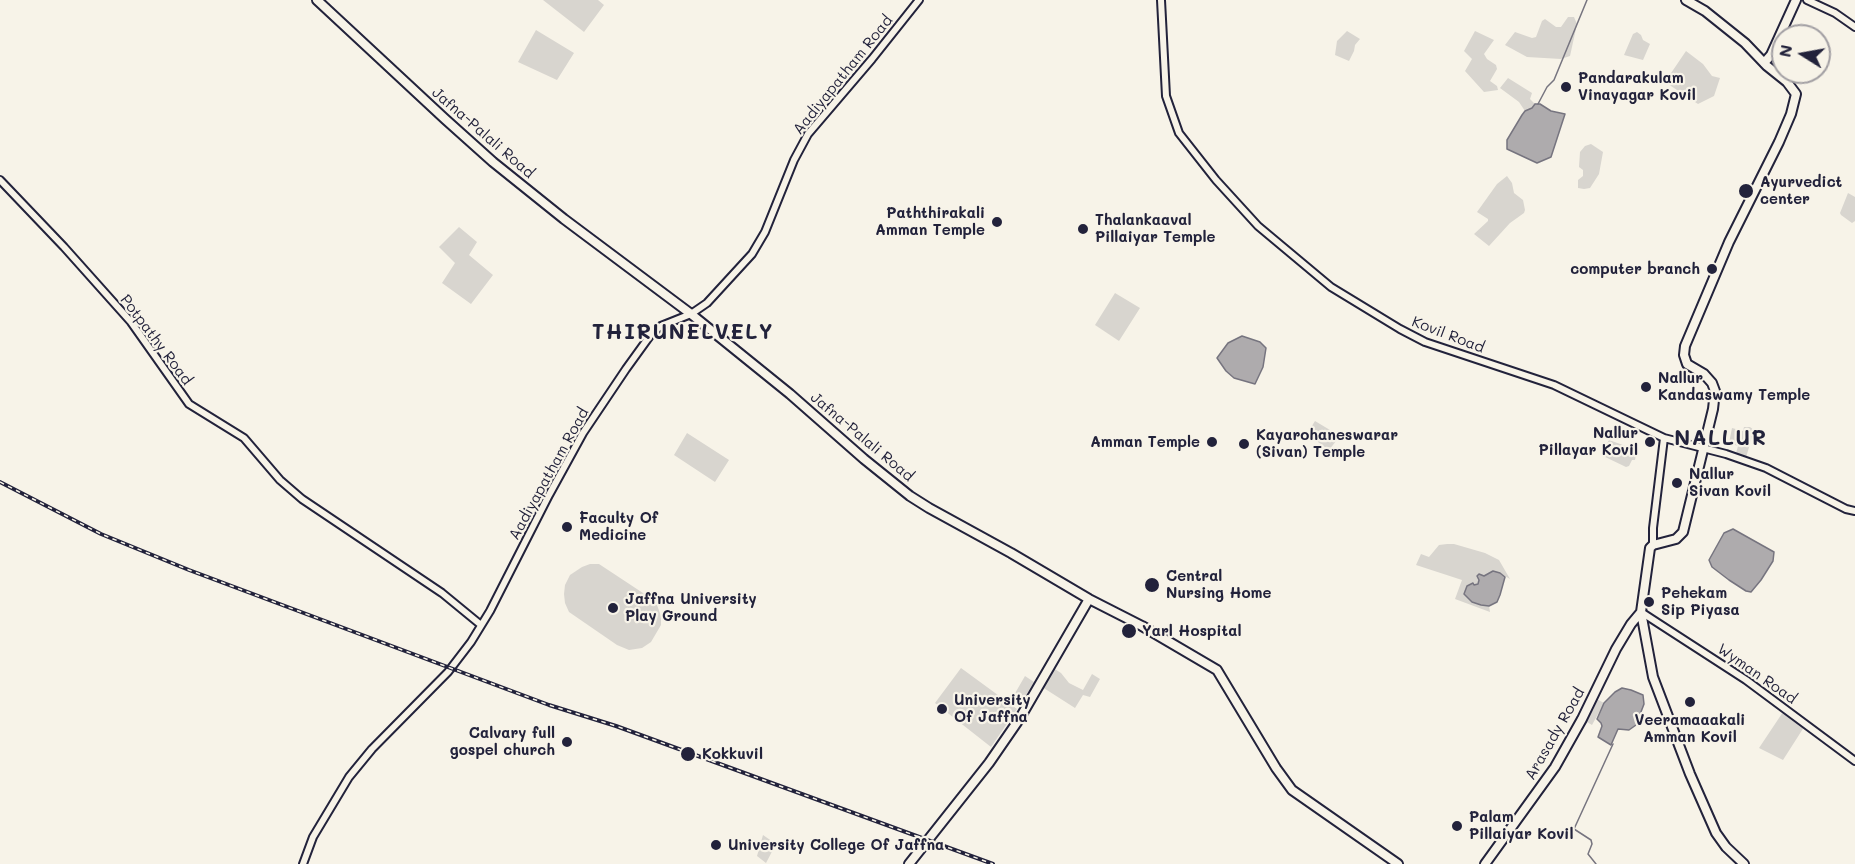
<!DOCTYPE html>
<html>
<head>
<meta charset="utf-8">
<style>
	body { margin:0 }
	#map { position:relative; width:1855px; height:864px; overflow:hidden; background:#f7f3e8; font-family:Mali,sans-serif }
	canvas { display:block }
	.north { position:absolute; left:1771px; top:24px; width:60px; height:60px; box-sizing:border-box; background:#f7f3e8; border:2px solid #a29fa3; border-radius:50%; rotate:281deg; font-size:16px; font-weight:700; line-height:24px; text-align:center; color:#22223b }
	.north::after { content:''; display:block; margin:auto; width:21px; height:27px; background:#22223b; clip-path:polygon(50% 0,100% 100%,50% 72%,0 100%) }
</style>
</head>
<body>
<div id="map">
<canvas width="1855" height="864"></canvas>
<div class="north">N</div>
</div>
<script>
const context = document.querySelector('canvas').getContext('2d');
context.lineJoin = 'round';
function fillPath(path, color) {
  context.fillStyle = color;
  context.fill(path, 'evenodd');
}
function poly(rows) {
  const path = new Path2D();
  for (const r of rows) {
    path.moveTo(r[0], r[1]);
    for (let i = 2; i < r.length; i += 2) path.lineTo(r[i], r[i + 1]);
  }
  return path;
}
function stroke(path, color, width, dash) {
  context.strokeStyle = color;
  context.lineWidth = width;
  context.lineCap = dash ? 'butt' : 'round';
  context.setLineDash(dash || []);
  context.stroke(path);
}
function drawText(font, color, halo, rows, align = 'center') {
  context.font = font + ' Mali,sans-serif';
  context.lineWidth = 4.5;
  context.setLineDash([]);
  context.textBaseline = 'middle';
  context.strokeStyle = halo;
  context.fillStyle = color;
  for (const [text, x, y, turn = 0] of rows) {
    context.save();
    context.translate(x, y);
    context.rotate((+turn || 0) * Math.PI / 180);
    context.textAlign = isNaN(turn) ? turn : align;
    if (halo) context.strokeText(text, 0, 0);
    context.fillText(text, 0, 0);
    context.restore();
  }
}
fillPath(poly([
	[543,0,598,0,604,5,584,32],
	[1568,17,1574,17,1577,24,1570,56,1561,59,1527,57,1505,45,1515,32,1532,38,1536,37,1542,21,1545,19,1556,27,1561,27],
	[536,30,574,53,557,80,518,62],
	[1347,31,1360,39,1355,45,1354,51,1349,61,1335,55,1337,41],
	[1475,31,1494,40,1484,54,1487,59,1496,65,1497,69,1490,81,1497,86,1498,90,1484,92,1465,71,1472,59,1464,51],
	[1637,32,1641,35,1643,40,1650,44,1643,60,1624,55,1633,34],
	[1686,51,1703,64,1712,76,1720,78,1714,96,1698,104,1665,82],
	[1508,78,1532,93,1530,99,1535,104,1532,108,1525,111,1519,102,1500,88],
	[1591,144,1603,152,1599,174,1590,188,1584,189,1578,188,1578,180,1583,176,1583,170,1579,167,1580,152,1585,146],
	[1507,176,1512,183,1514,193,1523,200,1525,210,1524,213,1510,223,1489,246,1474,234,1488,221,1488,219,1477,212,1497,184],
	[1848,193,1855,197,1855,221,1852,223,1841,215,1840,213],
	[459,227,477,242,469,255,493,275,471,304,442,283,455,263,439,247],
	[1115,293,1140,308,1119,341,1095,325],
	[1315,421,1340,436,1329,450,1307,434],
	[1744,427,1750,427,1754,430,1745,461,1735,457,1738,446,1729,443,1732,428,1743,431],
	[687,433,729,460,715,482,674,455],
	[1609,440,1637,450,1635,460,1632,460,1629,466,1626,467,1601,455],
	[1447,544,1454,544,1485,553,1499,560,1510,579,1500,573,1492,573,1479,580,1478,584,1467,586,1465,591,1464,594,1472,602,1481,605,1489,606,1490,612,1455,599,1462,580,1416,565,1421,554,1429,557,1439,545],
	[590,564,599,564,649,597,657,605,661,616,661,625,651,642,642,648,629,650,617,645,569,612,565,603,564,594,565,585,570,575,582,567],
	[1050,666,1061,673,1069,683,1083,690,1092,674,1100,679,1090,697,1083,695,1075,708,1039,685],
	[961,668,1017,709,991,747,935,703],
	[1025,676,1034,682,1023,700,1014,695],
	[1593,697,1604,703,1592,725,1582,719],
	[1785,709,1806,724,1783,760,1759,748],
	[763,835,776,844,766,863,757,856]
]), '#d8d5cf');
const water = poly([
	[1535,104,1540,104,1551,111,1565,114,1551,157,1537,163,1507,149,1507,140,1522,115,1525,111,1532,108,1535,104],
	[1242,336,1260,342,1266,348,1263,367,1255,384,1234,378,1226,371,1217,358,1228,343,1242,336],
	[1733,529,1774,552,1773,561,1761,580,1751,592,1746,591,1729,580,1712,567,1709,560,1724,533,1733,529],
	[1493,571,1500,573,1505,577,1500,595,1497,602,1489,606,1481,605,1472,602,1464,594,1467,586,1473,583,1474,585,1478,584,1479,580,1477,576,1479,574,1484,576,1493,571],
	[1622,688,1631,690,1643,695,1644,704,1636,725,1629,730,1618,729,1611,745,1598,737,1602,726,1601,723,1597,719,1604,703,1615,692,1622,688]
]);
fillPath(water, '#aeabad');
stroke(water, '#76747f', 1.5);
stroke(poly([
	[1538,104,1547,87,1554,80,1587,0],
	[1596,864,1588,854,1592,844,1591,840,1574,829,1613,744]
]), '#76747f', 1.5);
const minor = poly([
	[1161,0,1166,96,1179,133,1216,180,1258,226,1331,287,1400,329,1425,342,1554,385,1664,438,1726,454,1766,468,1846,509,1855,511],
	[1807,0,1835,13,1855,27],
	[0,180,64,247,131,322,189,404,244,438,280,480,302,499,442,593,481,625],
	[1653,545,1653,528,1664,438],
	[1641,612,1746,680,1855,761],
	[303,864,313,837,349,777,372,749,448,672,471,642,490,611,549,495,583,433,626,369,652,333,661,326,691,314,707,303,752,254,765,232,794,160,808,134,872,59,919,0]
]);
const major = poly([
	[317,0,445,119,493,162,564,219,691,314,790,394,864,459,910,496,929,508,1011,553,1089,599,1142,626,1217,670,1276,768,1292,790,1398,864],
	[1686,0,1705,11,1745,43,1767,66,1787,82,1796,94,1791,114,1779,142,1729,242,1685,346,1684,355,1687,364,1704,374,1712,383,1715,391,1713,409,1683,532,1676,539,1653,545,1650,548,1641,612,1653,677,1690,774,1716,833,1726,847,1744,864],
	[1764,63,1771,55,1796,0],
	[909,864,989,763,1020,718,1089,599],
	[1485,864,1555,767,1582,719,1616,649,1631,624,1641,612]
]);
stroke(minor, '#22223b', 10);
stroke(major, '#22223b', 12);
stroke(minor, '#f7f3e8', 6);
stroke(major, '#f7f3e8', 8);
const rail = poly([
	[0,482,101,534,189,570,549,705,616,726,993,864]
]);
stroke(rail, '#22223b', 4);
stroke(rail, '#f7f3e8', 1.5, [4.5]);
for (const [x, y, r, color] of [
	[1566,87,6,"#22223b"],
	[1746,191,8,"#22223b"],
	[997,222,6,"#22223b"],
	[1083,229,6,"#22223b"],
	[1712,269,6,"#22223b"],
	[1646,387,6,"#22223b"],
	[1212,442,6,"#22223b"],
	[1650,442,6,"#22223b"],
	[1244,444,6,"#22223b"],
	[1677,483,6,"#22223b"],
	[567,527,6,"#22223b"],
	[1152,585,8,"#22223b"],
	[1649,602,6,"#22223b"],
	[613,608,6,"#22223b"],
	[1129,631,8,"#22223b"],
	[1690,702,6,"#22223b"],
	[942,709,6,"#22223b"],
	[567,742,6,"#22223b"],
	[688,754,8,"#22223b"],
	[1457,826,6,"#22223b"],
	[716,845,6,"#22223b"]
]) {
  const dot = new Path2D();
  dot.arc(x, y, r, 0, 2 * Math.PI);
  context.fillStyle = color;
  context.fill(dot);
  stroke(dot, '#f7f3e8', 2);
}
drawText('15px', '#22223b', '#f7f3e8', [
	["Aadiyapatham Road",843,75,-51],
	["Jafna-Palali Road",483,133,41],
	["Kovil Road",1448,335,21],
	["Potpathy Road",156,340,53],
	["Jafna-Palali Road",862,437,40],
	["Aadiyapatham Road",549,474,-61],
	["Wyman Road",1757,674,35],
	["Arasady Road",1555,734,-60]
]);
drawText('bold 15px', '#22223b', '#f7f3e8', [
	["Pandarakulam",1578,78],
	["Vinayagar Kovil",1578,95],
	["Ayurvedict",1760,182],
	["center",1760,199],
	["Paththirakali",985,213,"right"],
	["Amman Temple",985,230,"right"],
	["Thalankaaval",1095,220],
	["Pillaiyar Temple",1095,237],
	["computer branch",1700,269,"right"],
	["Nallur",1658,378],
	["Kandaswamy Temple",1658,395],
	["Nallur",1638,433,"right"],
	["Pillayar Kovil",1638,450,"right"],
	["Kayarohaneswarar",1256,435],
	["(Sivan) Temple",1256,452],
	["Amman Temple",1200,442,"right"],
	["Nallur",1689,474],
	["Sivan Kovil",1689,491],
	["Faculty Of",579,518],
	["Medicine",579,535],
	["Central",1166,576],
	["Nursing Home",1166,593],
	["Pehekam",1661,593],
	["Sip Piyasa",1661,610],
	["Jaffna University",625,599],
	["Play Ground",625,616],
	["Yarl Hospital",1142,631],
	["University",954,700],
	["Of Jaffna",954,717],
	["Veeramaaakali",1690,720,"center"],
	["Amman Kovil",1690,737,"center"],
	["Calvary full",555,733,"right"],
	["gospel church",555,750,"right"],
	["Kokkuvil",702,754],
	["Palam",1469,817],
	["Pillaiyar Kovil",1469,834],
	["University College Of Jaffna",728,845]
], 'left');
context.letterSpacing = '1.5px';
drawText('bold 21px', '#22223b', '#f7f3e8', [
	["THIRUNELVELY",683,333],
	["NALLUR",1721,439]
]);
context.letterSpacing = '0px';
</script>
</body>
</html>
